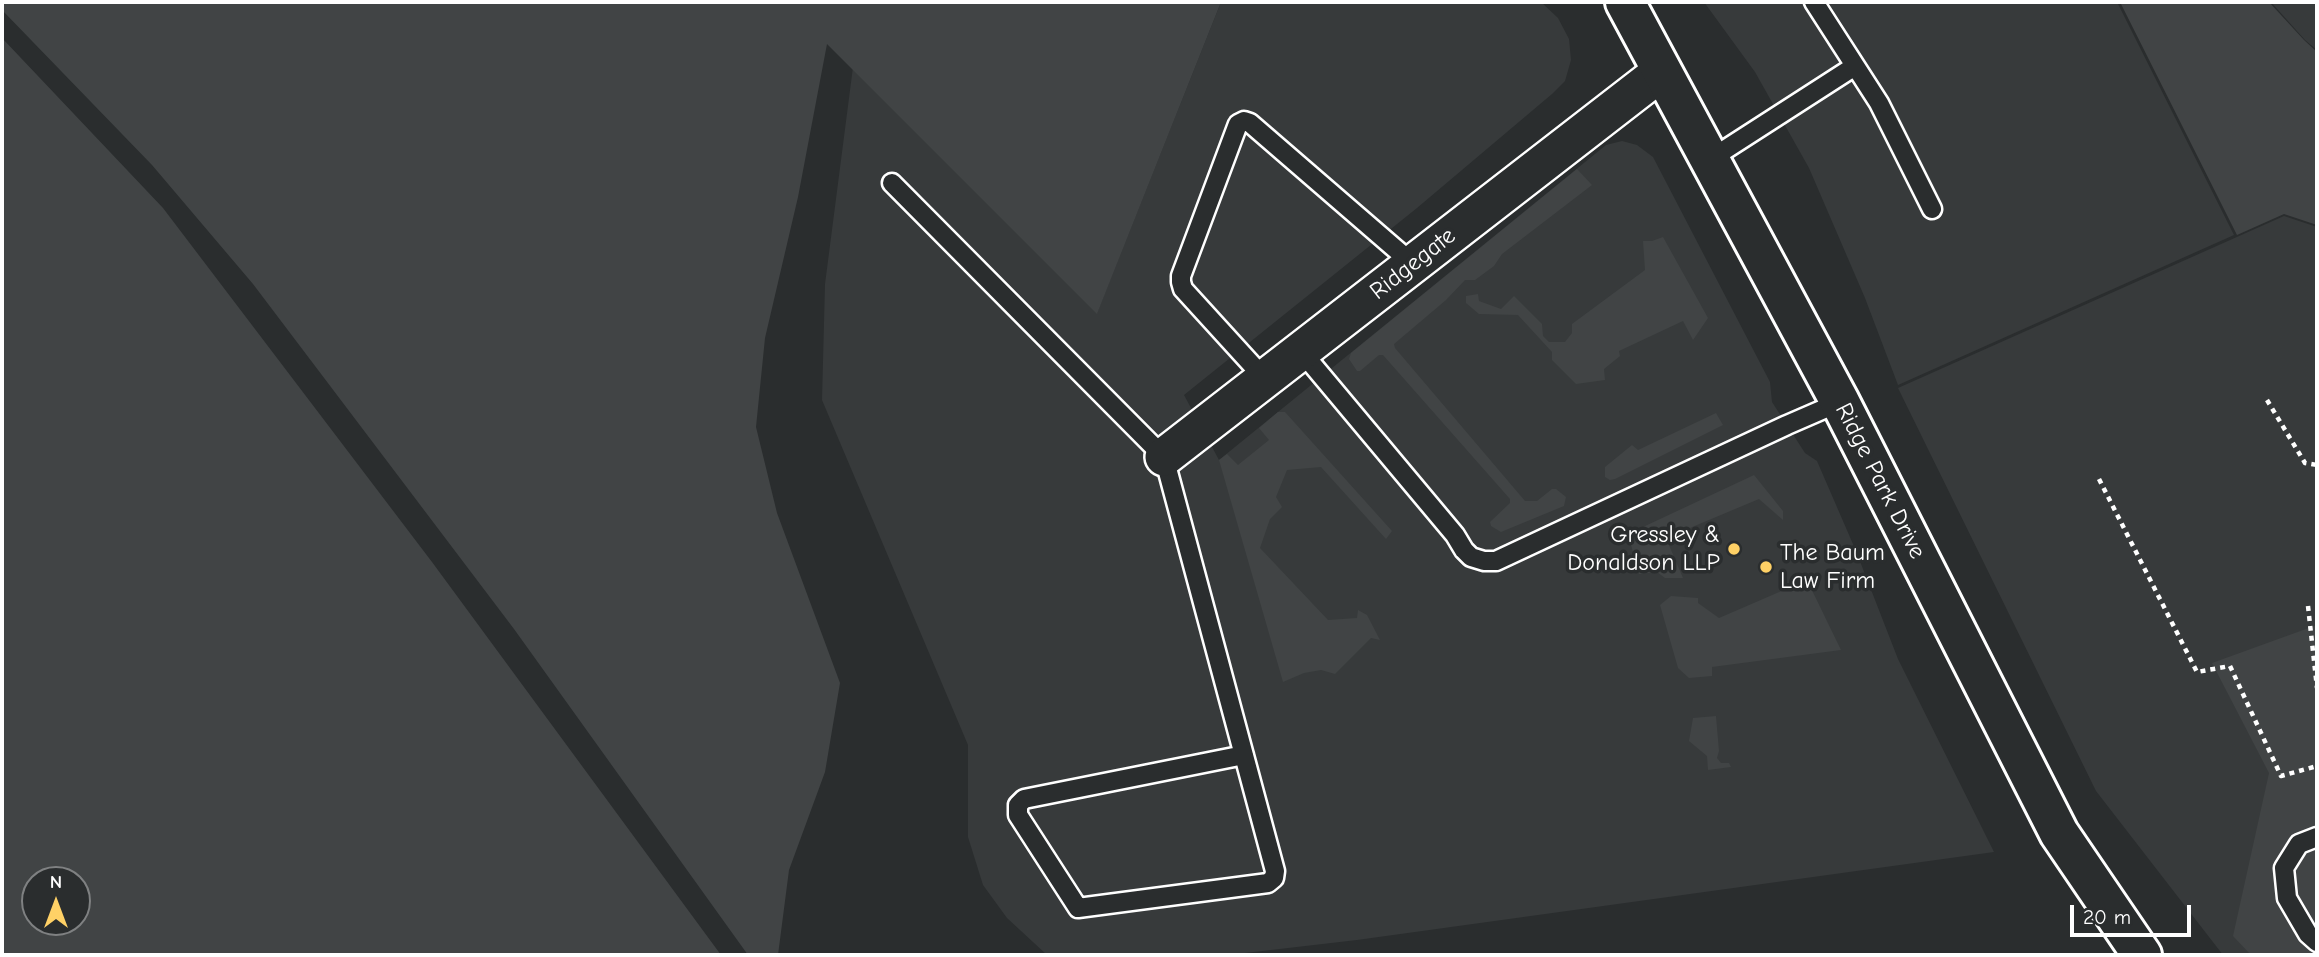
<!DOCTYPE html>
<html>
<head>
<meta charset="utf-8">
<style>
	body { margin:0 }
	#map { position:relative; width:2319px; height:957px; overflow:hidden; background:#2a2d2e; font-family:"Comic Neue",sans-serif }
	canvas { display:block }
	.frame { position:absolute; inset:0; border:4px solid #fff; pointer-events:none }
	.north { position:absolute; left:21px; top:866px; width:70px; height:70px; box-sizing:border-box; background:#2a2d2e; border:2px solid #7f8182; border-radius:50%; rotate:0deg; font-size:19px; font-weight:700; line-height:28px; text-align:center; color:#fff }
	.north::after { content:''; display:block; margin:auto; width:24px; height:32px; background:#ffd166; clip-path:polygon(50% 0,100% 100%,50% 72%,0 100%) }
	.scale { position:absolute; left:2070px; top:905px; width:121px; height:32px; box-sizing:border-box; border:4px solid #fff; border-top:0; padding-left:9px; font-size:21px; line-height:24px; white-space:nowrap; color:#fff; -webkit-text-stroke:5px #2a2d2e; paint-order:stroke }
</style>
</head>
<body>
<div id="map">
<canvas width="2319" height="957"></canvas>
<div class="frame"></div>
<div class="north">N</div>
<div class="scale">20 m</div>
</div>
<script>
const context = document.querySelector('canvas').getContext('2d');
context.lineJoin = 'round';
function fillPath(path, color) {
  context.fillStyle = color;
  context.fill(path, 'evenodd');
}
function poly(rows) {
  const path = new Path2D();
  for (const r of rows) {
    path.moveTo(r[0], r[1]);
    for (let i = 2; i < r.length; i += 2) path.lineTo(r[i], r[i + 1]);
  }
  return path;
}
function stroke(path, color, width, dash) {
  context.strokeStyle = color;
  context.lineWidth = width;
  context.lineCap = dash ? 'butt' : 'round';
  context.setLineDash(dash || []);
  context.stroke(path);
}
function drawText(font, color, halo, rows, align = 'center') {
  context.font = font + ' "Comic Neue",sans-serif';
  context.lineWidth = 7;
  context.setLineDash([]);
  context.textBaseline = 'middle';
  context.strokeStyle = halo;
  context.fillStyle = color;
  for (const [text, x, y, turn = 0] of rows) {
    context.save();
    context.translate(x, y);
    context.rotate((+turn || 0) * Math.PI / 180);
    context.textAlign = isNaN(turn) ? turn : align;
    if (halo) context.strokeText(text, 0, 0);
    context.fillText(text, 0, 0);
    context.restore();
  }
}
fillPath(poly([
	[1221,2,1541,2,1558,18,1569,39,1571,60,1565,81,1552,94,1417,208,1184,395,1219,460,1606,145,1622,141,1637,145,1653,157,1770,382,1772,402,1805,453,1817,461,1856,551,1898,659,1994,852,1357,940,1228,955,1047,955,1007,918,983,885,968,837,968,745,822,400,825,284,853,67,1097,313],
	[1704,2,2117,2,2234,235,1898,385,1865,298,1809,168,1755,72],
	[2271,2,2317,2,2317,50,2305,40],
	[2284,216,2317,227,2317,955,2223,955,2096,791,1898,388]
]), '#373a3b');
fillPath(poly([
	[2,2,1221,2,1097,314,827,44,798,197,765,338,756,427,777,513,840,683,825,772,789,870,778,955,748,955,514,629,253,284,152,165,2,10],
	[2120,2,2269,2,2304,40,2317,52,2317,225,2284,214,2237,235],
	[2,38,163,208,432,562,721,955,2,955],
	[35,880,77,880,77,922,35,922],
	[1577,169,1592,185,1502,254,1494,266,1475,280,1465,280,1446,300,1394,344,1395,348,1525,501,1537,501,1552,489,1556,489,1566,497,1564,506,1501,532,1491,526,1490,522,1510,503,1510,499,1383,355,1379,355,1360,371,1357,371,1349,359,1351,353],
	[1663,237,1708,318,1693,340,1683,321,1619,351,1620,356,1604,369,1605,380,1576,384,1552,360,1552,352,1518,315,1479,314,1466,303,1466,296,1478,294,1479,301,1501,309,1514,296,1542,324,1543,336,1549,342,1565,342,1572,333,1572,324,1645,270,1643,241,1652,241],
	[1278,412,1285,412,1392,531,1386,539,1321,467,1287,470,1276,497,1282,507,1270,519,1260,548,1328,620,1357,618,1358,610,1367,615,1380,640,1371,638,1335,674,1321,670,1304,673,1283,682,1219,460,1227,454,1238,465,1269,440,1259,428],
	[1716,413,1723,425,1615,479,1610,480,1605,477,1605,467,1632,445,1638,450],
	[1754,475,1783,511,1783,520,1759,499,1666,538,1683,578,1665,578,1657,572,1639,574,1628,534],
	[1807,580,1841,650,1712,667,1712,676,1689,678,1678,668,1660,605,1671,596,1698,598,1698,603,1719,618],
	[2317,625,2317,955,2251,955,2233,936,2269,773,2212,663],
	[1716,716,1719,751,1717,758,1721,763,1729,763,1731,767,1708,770,1707,756,1689,741,1693,718]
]), '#414445');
const service = poly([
	[1814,2,1879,103,1932,209],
	[1709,160,1855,66],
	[892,183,1164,457,1275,871,1274,878,1268,883,1078,908,1018,815,1018,805,1024,799,1244,755],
	[1301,351,1455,535,1464,550,1471,557,1484,561,1496,561,1787,425,1840,402],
	[1265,379,1183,289,1181,282,1181,276,1238,124,1244,121,1250,123,1413,264],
	[2317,837,2299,844,2284,868,2287,898,2308,934,2317,942]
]);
const minor = poly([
	[1164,457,1661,72]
]);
const tertiary = poly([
	[1625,2,1840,402,2059,833,2142,955]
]);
stroke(service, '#fff', 23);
stroke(minor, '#fff', 42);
stroke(tertiary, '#fff', 44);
stroke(poly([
	[2267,400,2305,463,2317,465],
	[2099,479,2197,672,2230,666,2281,776,2317,766],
	[2308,606,2317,688]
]), '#fff', 4.5, [5, 5]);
stroke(service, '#2a2d2e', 18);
stroke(minor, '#2a2d2e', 37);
stroke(tertiary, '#2a2d2e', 38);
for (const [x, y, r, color] of [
	[1734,549,7,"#ffd166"],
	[1766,567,7,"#ffd166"]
]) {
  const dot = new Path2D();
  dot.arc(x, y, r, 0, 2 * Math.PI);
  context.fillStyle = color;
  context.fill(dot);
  stroke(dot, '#2a2d2e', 2.5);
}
drawText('24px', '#fff', '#2a2d2e', [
	["Ridgegate",1413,264,-38],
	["Ridge Park Drive",1880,481,63]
]);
drawText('24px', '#fff', '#2a2d2e', [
	["Gressley &",1720,535],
	["Donaldson LLP",1720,563],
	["The Baum",1780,553,"left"],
	["Law Firm",1780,581,"left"]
], 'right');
</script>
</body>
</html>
